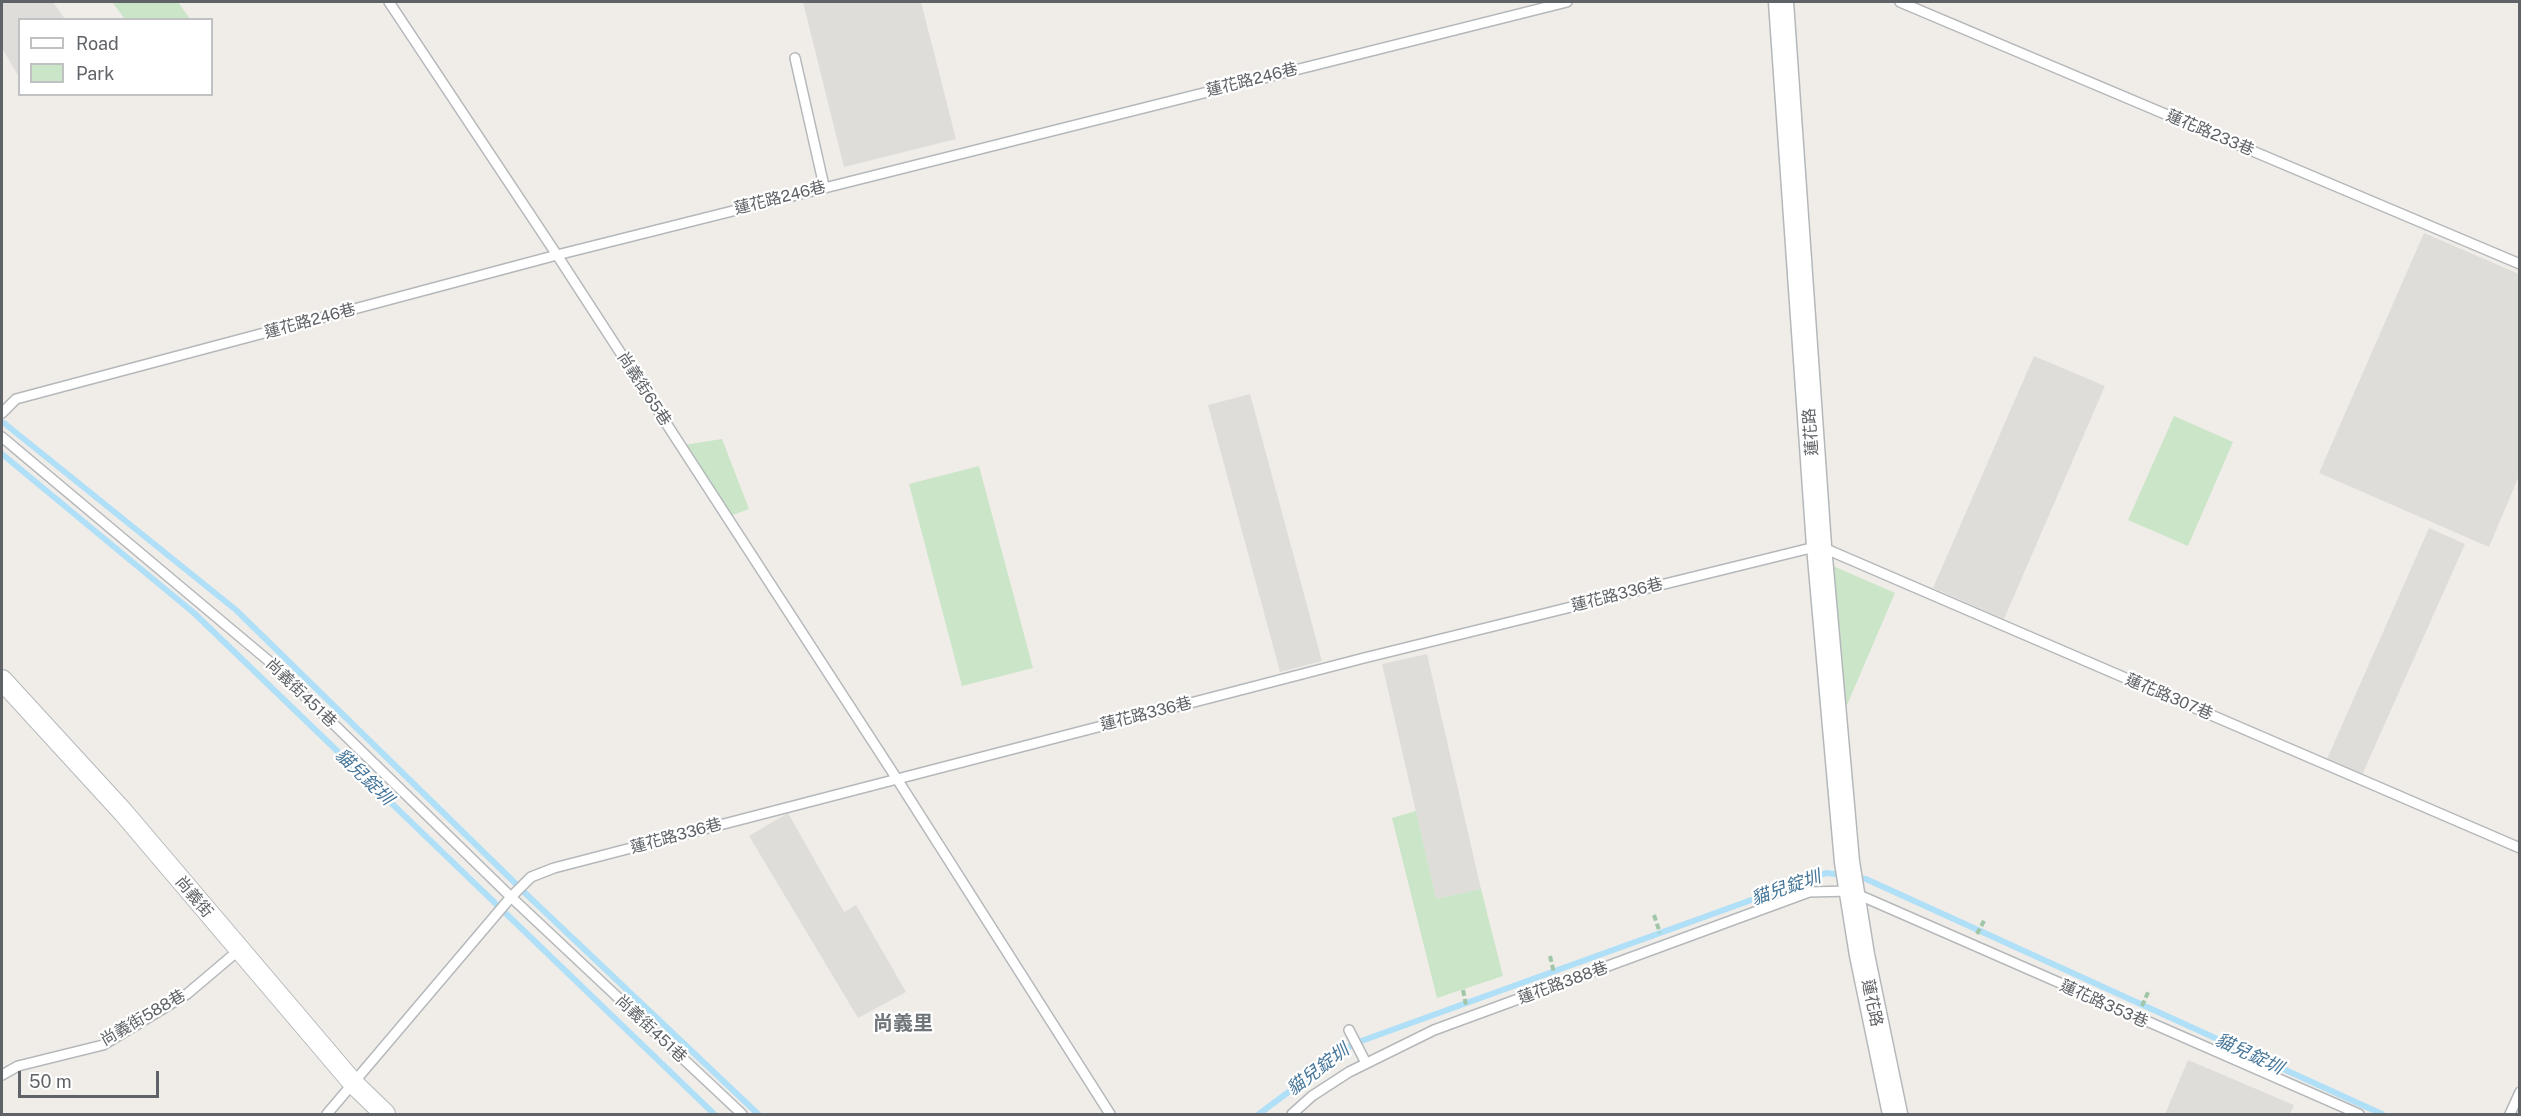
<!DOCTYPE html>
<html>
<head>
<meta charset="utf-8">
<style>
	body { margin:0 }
	#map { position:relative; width:2521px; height:1116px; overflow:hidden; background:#f0ede8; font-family:"Public Sans",sans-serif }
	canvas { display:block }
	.frame { position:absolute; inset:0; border:3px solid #5f6367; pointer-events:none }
	.legend { position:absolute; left:18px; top:18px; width:195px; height:78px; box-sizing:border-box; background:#fff; border:2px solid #bfc1c2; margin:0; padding:8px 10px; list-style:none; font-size:18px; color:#5f6367 }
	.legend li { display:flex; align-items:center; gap:12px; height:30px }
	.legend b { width:30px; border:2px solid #bfc1c2 }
	.scale { position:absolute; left:18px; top:1071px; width:141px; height:27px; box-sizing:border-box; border:3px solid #5f6367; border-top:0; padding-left:8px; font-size:18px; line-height:21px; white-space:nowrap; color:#5f6367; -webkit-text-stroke:4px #fff; paint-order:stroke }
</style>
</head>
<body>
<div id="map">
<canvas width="2521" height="1116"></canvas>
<div class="frame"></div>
<ul class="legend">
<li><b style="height:8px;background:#fff"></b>Road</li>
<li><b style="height:16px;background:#cae5c7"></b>Park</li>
</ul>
<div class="scale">50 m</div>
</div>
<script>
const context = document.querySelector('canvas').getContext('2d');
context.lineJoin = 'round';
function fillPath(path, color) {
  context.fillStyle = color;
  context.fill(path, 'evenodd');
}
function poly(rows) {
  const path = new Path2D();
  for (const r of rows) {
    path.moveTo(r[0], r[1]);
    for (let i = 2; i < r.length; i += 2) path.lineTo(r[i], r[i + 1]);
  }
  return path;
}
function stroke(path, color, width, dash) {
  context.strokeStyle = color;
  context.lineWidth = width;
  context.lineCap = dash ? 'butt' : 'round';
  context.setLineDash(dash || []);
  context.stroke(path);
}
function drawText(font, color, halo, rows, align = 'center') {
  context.font = font + ' "Public Sans","Noto Sans TC",sans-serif';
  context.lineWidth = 4.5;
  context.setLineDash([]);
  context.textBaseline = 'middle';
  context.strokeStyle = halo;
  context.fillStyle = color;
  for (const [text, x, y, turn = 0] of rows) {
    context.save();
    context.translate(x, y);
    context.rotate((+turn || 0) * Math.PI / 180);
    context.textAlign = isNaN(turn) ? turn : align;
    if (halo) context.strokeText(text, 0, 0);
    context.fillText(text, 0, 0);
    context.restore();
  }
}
fillPath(poly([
	[2,2,53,2,65,19,20,20,19,77,2,48],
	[803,2,921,2,956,139,844,167],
	[2424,233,2519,274,2519,476,2489,547,2319,473],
	[2034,356,2105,386,2004,619,1933,588],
	[1250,394,1322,661,1280,672,1208,405],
	[2429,528,2465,544,2362,775,2327,759],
	[1427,654,1481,889,1436,899,1382,664],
	[788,813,844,912,856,905,906,992,858,1018,749,836],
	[2188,1060,2294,1105,2290,1114,2165,1114]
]), '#dfddda');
fillPath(poly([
	[112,2,178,2,190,19,125,19],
	[2174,416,2233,442,2188,546,2128,520],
	[722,439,749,509,730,516,684,445],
	[979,466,1033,668,962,686,909,484],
	[1833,566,1895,593,1847,705,1841,697],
	[1416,811,1436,899,1481,889,1503,976,1437,998,1392,818]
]), '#cae5c7');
stroke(poly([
	[4,423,236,610,515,883],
	[2,454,194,613,714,1114],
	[1853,877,1866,879,2382,1114],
	[525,893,758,1114],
	[1259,1114,1353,1044,1826,873,1843,875]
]), '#b0dff8', 6);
const service = poly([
	[389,2,557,255,897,779,1110,1114],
	[1900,2,2520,264],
	[795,58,824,186],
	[2,413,16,399,557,255,1567,2],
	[2,437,270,662,511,897,742,1114],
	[1349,1030,1366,1063],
	[2,1075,18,1066,103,1045,187,994,239,950],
	[327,1114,511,897,531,877,554,868,1364,658,1819,546,2520,848],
	[1292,1114,1312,1096,1349,1072,1434,1030,1809,892,1850,891,2359,1114],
	[2510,1114,2520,1092]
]);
const minor = poly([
	[2,680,123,812,354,1084,385,1114]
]);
const tertiary = poly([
	[1781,2,1819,546,1847,862,1862,955,1895,1114]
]);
stroke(service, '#b5b8bb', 12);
stroke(minor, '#b5b8bb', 22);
stroke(tertiary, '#b5b8bb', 27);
stroke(poly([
	[1654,915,1660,933],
	[1977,934,1985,919],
	[1550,956,1554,973],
	[1463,990,1466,1005],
	[2142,1006,2149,990]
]), '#a0c6a8', 4, [6, 3]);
stroke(service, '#fff', 9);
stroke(minor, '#fff', 20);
stroke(tertiary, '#fff', 24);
drawText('16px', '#5f6367', '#fff', [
	["蓮花路246巷",1252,80,-14],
	["蓮花路233巷",2210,133,23],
	["蓮花路246巷",780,198,-14],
	["蓮花路246巷",310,321,-15],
	["尚義街65巷",644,389,57],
	["蓮花路",1811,432,-94],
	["蓮花路336巷",1617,595,-14],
	["尚義街451巷",301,693,44],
	["蓮花路307巷",2169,697,23],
	["蓮花路336巷",1146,714,-14],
	["蓮花路336巷",676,836,-15],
	["尚義街",194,897,50],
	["蓮花路388巷",1563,983,-20],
	["蓮花路",1872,1003,78],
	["蓮花路353巷",2104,1004,24],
	["尚義街588巷",143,1018,-30],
	["尚義街451巷",651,1029,43]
]);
drawText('italic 18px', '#467699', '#fff', [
	["貓兒錠圳",364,777,44],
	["貓兒錠圳",1786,888,-19],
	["貓兒錠圳",2249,1054,25],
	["貓兒錠圳",1318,1070,-37]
]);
drawText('bold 20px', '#707579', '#fff', [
	["尚義里",903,1024]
]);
</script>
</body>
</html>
